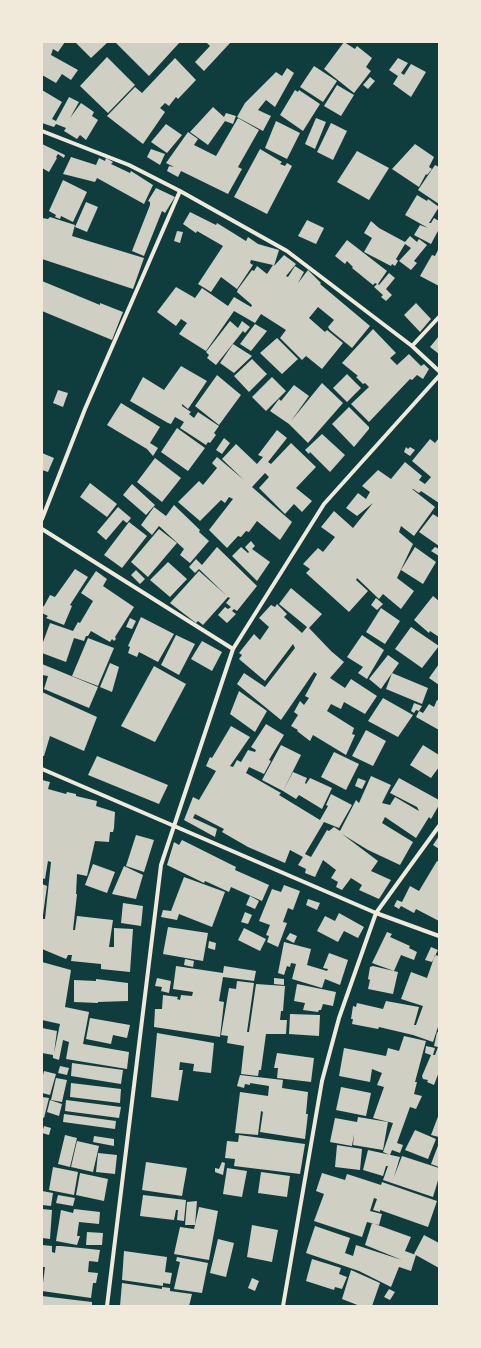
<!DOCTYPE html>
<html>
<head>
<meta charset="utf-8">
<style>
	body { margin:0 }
	#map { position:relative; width:481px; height:1348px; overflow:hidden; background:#0f3d3e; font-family:"Noto Serif",serif }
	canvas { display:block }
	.frame { position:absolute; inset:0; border:43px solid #f1e9da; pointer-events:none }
</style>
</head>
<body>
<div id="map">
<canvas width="481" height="1348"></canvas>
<div class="frame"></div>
</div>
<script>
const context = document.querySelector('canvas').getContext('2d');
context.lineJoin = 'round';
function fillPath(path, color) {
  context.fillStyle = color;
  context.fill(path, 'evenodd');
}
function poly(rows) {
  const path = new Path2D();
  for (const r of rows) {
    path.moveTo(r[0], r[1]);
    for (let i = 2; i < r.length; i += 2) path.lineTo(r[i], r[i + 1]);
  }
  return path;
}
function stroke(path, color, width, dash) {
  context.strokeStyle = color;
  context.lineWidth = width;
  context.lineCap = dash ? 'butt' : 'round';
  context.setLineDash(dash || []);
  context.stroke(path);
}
fillPath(poly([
	[42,42,65,42,58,52,53,49,51,55,78,70,71,80,62,74,56,83,42,75],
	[75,42,108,42,91,58],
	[115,42,180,42,149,76],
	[206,42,231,42,204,71,195,62,210,46],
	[344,42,355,49,357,46,372,58,366,67,371,71,354,93,324,69],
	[107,57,135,85,108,113,80,86],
	[175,58,196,80,178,99,176,97,169,106,165,103,160,108,165,112,143,144,107,116,135,87,142,93],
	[398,58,408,63,401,73,404,75,411,64,426,72,411,97,393,84,398,76,389,70],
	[314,66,337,81,323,102,300,87],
	[287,68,294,73,275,107,266,100,258,110,271,116,263,131,237,117,245,103,276,72,282,76],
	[370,77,375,81,368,89,363,85],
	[337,85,354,95,341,116,324,106],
	[42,90,62,102,52,119,56,121,69,97,79,102,70,118,81,103,94,112,92,116,98,120,86,140,80,135,77,139,64,131,66,128,56,124,54,127,42,123],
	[295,90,298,92,299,90,320,104,303,131,280,115],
	[213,107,224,117,226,113,236,116,233,124,225,121,208,145,190,132],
	[238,118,259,130,238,167,242,169,228,194,181,171,178,177,167,171,169,166,174,167,166,163,188,132,198,139,194,145,216,156],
	[316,118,326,122,315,149,305,144],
	[276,121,300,133,287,159,265,148],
	[331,123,347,131,333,160,317,152],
	[166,124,182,135,167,153,151,142],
	[42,144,65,155,64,158,58,154,56,157,57,158,49,172,42,168],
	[415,144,434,157,429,167,432,169,427,175,426,174,419,187,392,169],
	[151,149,165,154,160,165,147,157],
	[260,149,282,162,280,164,285,166,287,163,292,166,267,214,234,197],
	[357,151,389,168,369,200,337,182],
	[71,157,96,165,99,158,105,161,106,158,113,162,111,164,130,173,131,171,153,185,144,204,97,178,95,182,63,174],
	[435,165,439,167,439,204,418,190],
	[63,180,87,192,73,222,61,216,60,219,55,217,56,215,49,211],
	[156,188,175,197,165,213,162,211,144,256,132,251,150,205,150,202,148,201],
	[417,195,427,201,428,199,439,207,429,223,431,223,434,218,439,221,439,229,431,244,414,235,420,225,428,228,405,215],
	[86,202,98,207,87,232,75,227],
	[190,212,216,225,217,223,246,241,248,237,258,244,279,250,274,266,284,255,296,264,286,276,288,277,295,266,304,272,298,283,308,270,321,283,320,284,370,326,352,348,330,330,328,327,334,320,318,307,309,318,325,332,327,330,343,343,322,369,306,356,302,360,280,338,286,330,261,314,255,323,234,311,206,351,179,334,187,323,181,319,176,326,157,312,176,287,195,298,202,288,228,306,234,297,251,307,252,305,237,292,238,289,252,270,254,271,257,266,267,274,273,265,251,260,250,263,253,265,237,289,221,277,211,292,198,284,223,246,197,231,196,233,183,224],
	[50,217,75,225,72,236,144,258,133,289,42,259,42,218,48,219],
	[307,220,324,228,316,244,298,236],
	[371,221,379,228,405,242,410,236,417,242,419,239,427,245,414,261,417,263,411,270,399,261,411,248,405,244,396,259,398,261,395,266,392,264,391,266,364,252,372,238,364,233],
	[177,231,183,232,180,243,174,241],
	[347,240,387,271,378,284,379,285,389,273,395,278,386,289,392,295,386,301,381,297,383,295,374,287,377,284,375,283,373,285,352,268,353,267,347,261,345,264,335,256],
	[439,248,439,286,420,276,432,255,435,256],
	[42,281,100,305,100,303,123,312,112,340,42,311],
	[416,303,431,319,420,332,404,315],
	[230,321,238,328,242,321,250,327,245,333,243,331,216,365,207,358,209,355,206,352],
	[255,324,267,331,251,351,240,344],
	[373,329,396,353,390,358,397,365,409,354,421,366,424,364,429,369,423,379,417,375,412,380,410,379,369,422,351,404,369,387,365,383,363,384,356,377,358,376,342,363],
	[439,336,439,354,430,347],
	[277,338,298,359,282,374,260,353],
	[233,344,252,356,234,373,220,363],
	[252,359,267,374,249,392,234,376],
	[181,366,207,381,188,409,182,404,182,406,191,412,189,414,194,418,198,412,219,426,214,433,216,435,210,443,208,442,206,445,180,428,184,422,175,417,171,424,168,423,130,401,143,377,164,390],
	[347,374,361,388,347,402,333,388],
	[217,375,241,395,219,425,195,406],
	[272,377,286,391,266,411,252,397],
	[322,383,343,403,308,443,289,424,270,411,279,399,281,401,294,385,309,396,291,421],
	[58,390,68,393,63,407,53,403],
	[121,403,160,427,150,443,158,448,153,456,147,449,107,425],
	[349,407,369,427,369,429,354,447,332,424],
	[177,428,205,448,188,471,161,452],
	[277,430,287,438,268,462,271,464,291,443,316,467,296,488,312,501,302,512,294,504,285,514,259,488,269,477,265,473,252,487,292,522,280,540,257,521,249,532,246,531,241,537,238,536,227,548,209,530,233,499,229,497,225,503,221,500,200,521,178,502,199,481,203,485,217,468,212,463,217,457,244,480,222,459,236,444,257,464,263,457,258,455],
	[322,434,345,455,330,472,310,452,309,454,305,450],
	[224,438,230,443,222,454,216,450],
	[439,438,439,503,421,491,419,493,413,489,412,489,435,507,414,536,401,526,399,532,413,544,397,578,414,591,401,609,383,594,379,599,357,578,356,580,368,591,349,612,306,573,310,569,303,564,318,548,323,552,335,537,321,527,334,511,353,528,373,503,357,516,346,508,358,493,366,499,370,492,362,486,378,470,391,479,405,462,422,476,419,480,425,484,431,477,412,461,430,439,435,443],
	[406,447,408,449,410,447,415,450,410,456,404,452],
	[42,453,54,458,48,472,42,470],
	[155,458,181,478,162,502,137,482],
	[90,483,117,504,107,517,80,497],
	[132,484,155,505,146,515,123,495],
	[174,505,200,530,199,532,209,541,190,563,180,555,184,549,159,526,152,535,141,525,154,507,166,516],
	[118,507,131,518,127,523,123,520,106,540,97,532],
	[433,514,439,518,439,546,419,532],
	[129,522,147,536,122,568,104,555],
	[159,529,177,543,148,577,131,562],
	[251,541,255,546,252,549,270,562,257,581,232,556,241,547,248,553,249,552,245,547],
	[217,547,257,586,237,611,234,609,232,611,236,614,227,623,218,615,225,607,228,609,231,607,226,603,230,598,228,597,203,625,198,621,196,623,170,603,199,571,227,596,199,569,195,573,189,567,196,559,202,565],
	[415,547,436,562,423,584,401,570],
	[435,547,439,549,439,556,431,551],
	[168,562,187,579,170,597,150,580],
	[75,569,88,577,70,605,72,606,64,625,46,618,48,616,42,613,42,607,44,606,50,595,55,597],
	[136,570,145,579,140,584,131,575],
	[96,571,107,579,103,586,134,607,115,637,116,639,114,641,112,639,110,642,91,631,88,636,86,636,84,641,74,638,66,662,42,653,42,645,50,623,73,631,78,622,80,623,93,601,81,593],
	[291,588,322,614,309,628,331,651,344,662,330,678,345,688,351,679,377,696,365,714,344,702,341,709,331,704,327,711,354,728,352,734,355,735,346,755,313,735,310,741,297,731,298,730,291,726,298,715,294,712,300,701,304,705,309,698,305,696,317,674,314,672,281,720,237,684,244,673,265,687,295,648,293,644,265,681,239,659,242,655,239,653,254,634,260,640,269,627,259,618,271,605,275,607,277,604,287,614,284,617,302,633,307,627,279,604],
	[433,596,439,601,439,637,430,631,429,633,414,620],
	[376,598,383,604,377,610,371,605],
	[381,608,400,621,385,644,366,632],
	[141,617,174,634,158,662,139,652,137,657,128,653,130,647,128,646],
	[130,618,136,621,132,629,126,627],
	[411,627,439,646,422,668,395,649],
	[176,635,195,644,179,675,161,665],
	[362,635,384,650,367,679,358,673,363,667,347,657],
	[88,638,114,648,98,686,72,676],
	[202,641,222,652,212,671,191,659],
	[388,655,399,663,381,689,369,679],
	[110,663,119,667,112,692,100,687],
	[42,664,98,687,89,708,44,689,48,676,42,675],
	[439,664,439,685,429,678],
	[154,666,186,684,155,742,121,726],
	[392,673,428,688,422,704,386,689],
	[239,691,267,711,255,732,230,714],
	[42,692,97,717,84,751,50,736,44,756,42,756],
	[383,698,413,715,398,737,368,721],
	[437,700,439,701,439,730,416,717,419,711,423,713,429,704,434,707],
	[414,703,422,706,419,711,416,710,414,713,411,711],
	[266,724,284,735,269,760,271,761,264,774,249,767,246,773,281,793,279,795,320,820,328,806,326,805,331,794,352,805,339,828,324,822,305,854,311,857,327,830,329,831,334,827,340,831,356,800,359,803,371,776,391,785,382,803,390,805,395,797,419,811,417,807,390,793,399,778,439,800,439,805,431,819,429,817,416,838,385,817,382,823,413,842,400,865,368,850,342,834,378,861,371,871,391,880,379,899,359,890,362,885,351,878,342,890,336,887,338,882,331,878,336,870,323,860,315,877,305,873,306,869,298,865,303,857,290,850,285,863,248,847,222,832,224,829,195,814,193,818,217,829,215,837,184,820,193,797,199,800,216,771,206,766,210,757,212,758,231,726,250,737,230,766,233,767,237,760,241,762,248,750,255,752,256,750,251,747],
	[366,730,386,741,373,766,352,756],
	[281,745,301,755,283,791,262,780],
	[423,745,439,755,439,767,431,778,410,765],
	[334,752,359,764,346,790,321,777],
	[97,756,168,785,159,804,88,775],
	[293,772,307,778,305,783,306,784,310,778,332,788,322,809,299,795,296,799,283,791],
	[358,778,366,781,362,789,355,786],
	[42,780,50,782,48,789,66,794,67,792,76,794,76,796,97,801,96,806,115,812,114,828,113,832,110,832,109,842,95,841,87,876,77,874,76,894,77,894,73,930,75,930,77,916,113,920,109,947,114,947,114,928,133,929,130,972,101,969,101,964,71,961,72,955,68,955,66,959,42,949,42,919,45,919,51,862,48,861,45,879,42,878],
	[136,835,154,840,144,872,126,866],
	[439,836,439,849,433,845],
	[182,840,236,867,235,870,269,885,262,901,231,887,229,892,205,881,204,883,167,865,174,842,179,845],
	[437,861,439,862,439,921,416,909,414,913,401,906,399,909,394,906,397,900,402,902,410,886,419,891],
	[93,864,115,872,107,893,85,885],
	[124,866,143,875,136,899,112,894],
	[184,877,225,892,212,927,179,914,177,920,161,917,163,910,171,911],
	[42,884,47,886,43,915,42,915],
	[284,885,300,891,293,910,288,908,283,922,287,923,278,947,267,942,269,936,266,935,270,925,259,921,272,889,281,892],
	[250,896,259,901,255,909,246,905],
	[308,899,320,903,317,910,306,905],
	[123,903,143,906,141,926,121,923],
	[245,912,252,915,248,924,241,922],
	[339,913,364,927,358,938,344,931,338,942,317,931,325,916,335,921],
	[168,927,208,933,203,961,163,954],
	[244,928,266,939,260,951,238,940],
	[387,932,392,934,390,937,410,946,409,948,417,952,414,960,401,955,394,971,372,963],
	[290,933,297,936,294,943,286,939],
	[209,941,216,943,215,950,208,948],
	[284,942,311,949,307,965,327,971,328,969,323,968,329,953,348,960,340,985,325,979,322,988,292,979,296,964,291,963,290,967,287,966,284,975,278,973],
	[431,947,438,950,432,962,425,960],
	[435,955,439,956,439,1024,433,1042,413,1035,379,1027,378,1029,352,1024,353,1019,351,1019,353,1006,356,1007,357,1003,383,1009,386,1001,419,1007,414,1025,416,1025,423,1006,401,999,411,972,427,978],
	[185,959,194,961,193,967,184,965],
	[42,962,71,970,65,1007,89,1012,83,1044,129,1052,127,1069,66,1059,69,1042,63,1040,59,1060,53,1058,53,1055,42,1053,42,1028,57,1031,54,1053,60,1024,42,1020],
	[176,966,223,973,224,966,256,971,254,981,223,977,219,1001,224,1002,220,1037,154,1027,155,1009,162,1009,163,995,178,997,177,999,180,1000,181,995,192,996,193,992,173,989],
	[373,966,398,972,393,994,368,989,370,980,368,979,370,967],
	[157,978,171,981,169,993,161,991,162,987,155,986],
	[274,978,284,979,284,985,274,984],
	[96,979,128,983,128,1001,98,1002,98,1003,74,1002,74,980,96,981],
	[237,981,254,983,247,1032,249,1032,256,984,285,986,283,1011,281,1011,280,1020,287,1020,286,1034,266,1034,261,1070,259,1070,258,1076,241,1074,244,1046,227,1043,228,1036,221,1035,229,988,236,989],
	[297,984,336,992,333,1006,323,1004,321,1010,319,1010,318,1012,303,1010,305,1003,294,1001],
	[290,1014,320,1015,319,1036,289,1034],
	[90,1018,130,1025,127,1038,113,1035,111,1044,86,1039],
	[437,1032,439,1033,439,1072,434,1085,427,1082,428,1080,423,1079,422,1076,431,1055,425,1053,426,1046,435,1048,433,1055,435,1055,438,1047,434,1046],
	[157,1033,214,1043,211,1073,193,1071,194,1064,180,1062,179,1070,183,1070,178,1101,151,1097],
	[404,1036,426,1041,415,1082,417,1082,414,1094,422,1096,416,1109,410,1107,397,1143,403,1145,400,1153,392,1150,390,1155,383,1152,393,1123,373,1118,384,1087,377,1085,382,1073,372,1069,370,1082,339,1076,344,1048,386,1056,388,1048,399,1051],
	[277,1053,314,1058,311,1082,277,1078,278,1068,274,1068],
	[72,1063,123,1070,121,1084,71,1076],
	[60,1066,69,1068,67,1075,58,1073],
	[44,1071,56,1074,50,1095,42,1093,42,1079],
	[240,1075,283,1080,282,1088,308,1092,306,1114,308,1114,305,1139,260,1132,263,1112,261,1111,258,1135,235,1133,240,1092,268,1096,269,1086,250,1083,250,1085,245,1084,244,1088,237,1086],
	[56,1078,67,1080,62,1102,51,1100],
	[71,1083,121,1089,120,1103,70,1097],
	[341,1087,371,1093,366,1116,336,1110],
	[42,1097,49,1098,44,1118,42,1117],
	[50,1100,62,1104,59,1116,47,1112],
	[66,1100,121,1107,119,1118,65,1111],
	[64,1114,116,1121,115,1129,63,1122],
	[439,1114,439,1137,431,1135],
	[358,1117,388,1122,383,1150,353,1145,354,1134,352,1146,330,1142,335,1118,357,1122],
	[44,1126,51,1128,49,1135,42,1133],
	[415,1130,436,1139,428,1159,405,1150],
	[65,1135,77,1138,70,1167,58,1164],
	[239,1135,305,1144,300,1174,234,1166,235,1159,225,1158,227,1141,238,1142],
	[94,1136,114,1139,114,1146,93,1142],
	[77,1141,99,1146,93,1172,71,1167],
	[439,1143,439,1167,431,1164],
	[337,1145,362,1149,360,1170,335,1167],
	[368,1150,400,1157,394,1177,402,1156,439,1168,439,1177,433,1197,383,1180,388,1166,386,1166,383,1176,363,1170],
	[98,1153,117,1155,115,1174,96,1172],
	[146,1162,187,1168,182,1196,142,1190],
	[222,1162,225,1163,223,1175,215,1172,215,1168,219,1169],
	[53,1167,78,1172,74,1195,49,1190],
	[227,1168,247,1171,242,1197,223,1194],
	[261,1172,290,1176,287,1197,258,1193],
	[80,1173,108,1179,104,1201,76,1195],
	[322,1173,345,1180,347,1174,381,1185,382,1182,437,1201,428,1227,380,1210,380,1212,373,1210,377,1199,374,1198,370,1211,382,1214,379,1225,367,1222,362,1237,314,1221,324,1194,316,1191],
	[42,1191,53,1193,51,1206,42,1205],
	[58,1195,75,1198,73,1206,56,1203],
	[143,1195,186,1200,184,1221,177,1220,178,1210,176,1210,174,1220,140,1216],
	[197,1201,195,1225,199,1207,218,1211,209,1260,174,1254,180,1227,194,1229,195,1225,185,1225,187,1202],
	[42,1209,52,1210,50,1239,42,1238],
	[74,1209,100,1212,99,1224,79,1222,77,1236,80,1236,77,1245,56,1241,61,1210,73,1213],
	[372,1223,411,1237,405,1251,416,1255,411,1271,399,1267,391,1287,359,1271,306,1253,315,1226,350,1238,345,1253,353,1256,356,1245,402,1260,365,1245],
	[252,1225,278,1230,272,1262,247,1257],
	[87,1232,103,1233,102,1245,86,1245],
	[424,1235,439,1243,439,1268,414,1254],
	[218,1239,234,1243,226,1277,210,1273],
	[42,1245,52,1246,52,1252,55,1253,56,1246,61,1246,100,1250,98,1262,89,1261,88,1272,98,1273,96,1283,93,1283,91,1298,42,1291,45,1267,42,1267],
	[124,1251,167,1257,165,1272,172,1273,170,1284,163,1283,163,1286,122,1280],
	[177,1257,208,1263,202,1293,174,1289,180,1262,176,1261],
	[312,1259,341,1268,339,1274,347,1277,342,1289,335,1287,334,1290,306,1281],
	[351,1270,380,1283,372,1306,360,1306,342,1299],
	[252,1278,259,1281,255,1291,248,1288],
	[122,1283,162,1289,162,1287,170,1288,170,1291,192,1294,189,1306,120,1306],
	[389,1289,395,1292,390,1300,384,1297],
	[42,1296,92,1302,92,1306,42,1306]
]), '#cfcfc3');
stroke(poly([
	[42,131,129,165,180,191,287,251,412,346,439,371],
	[412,346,439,317],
	[42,519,85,409,180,191],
	[42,529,233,649],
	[42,769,376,913,439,936],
	[107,1306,161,865,233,649,324,504,439,376],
	[283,1306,322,1081,339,1018,376,913,439,826]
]), '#f1e9da', 4);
</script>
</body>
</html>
